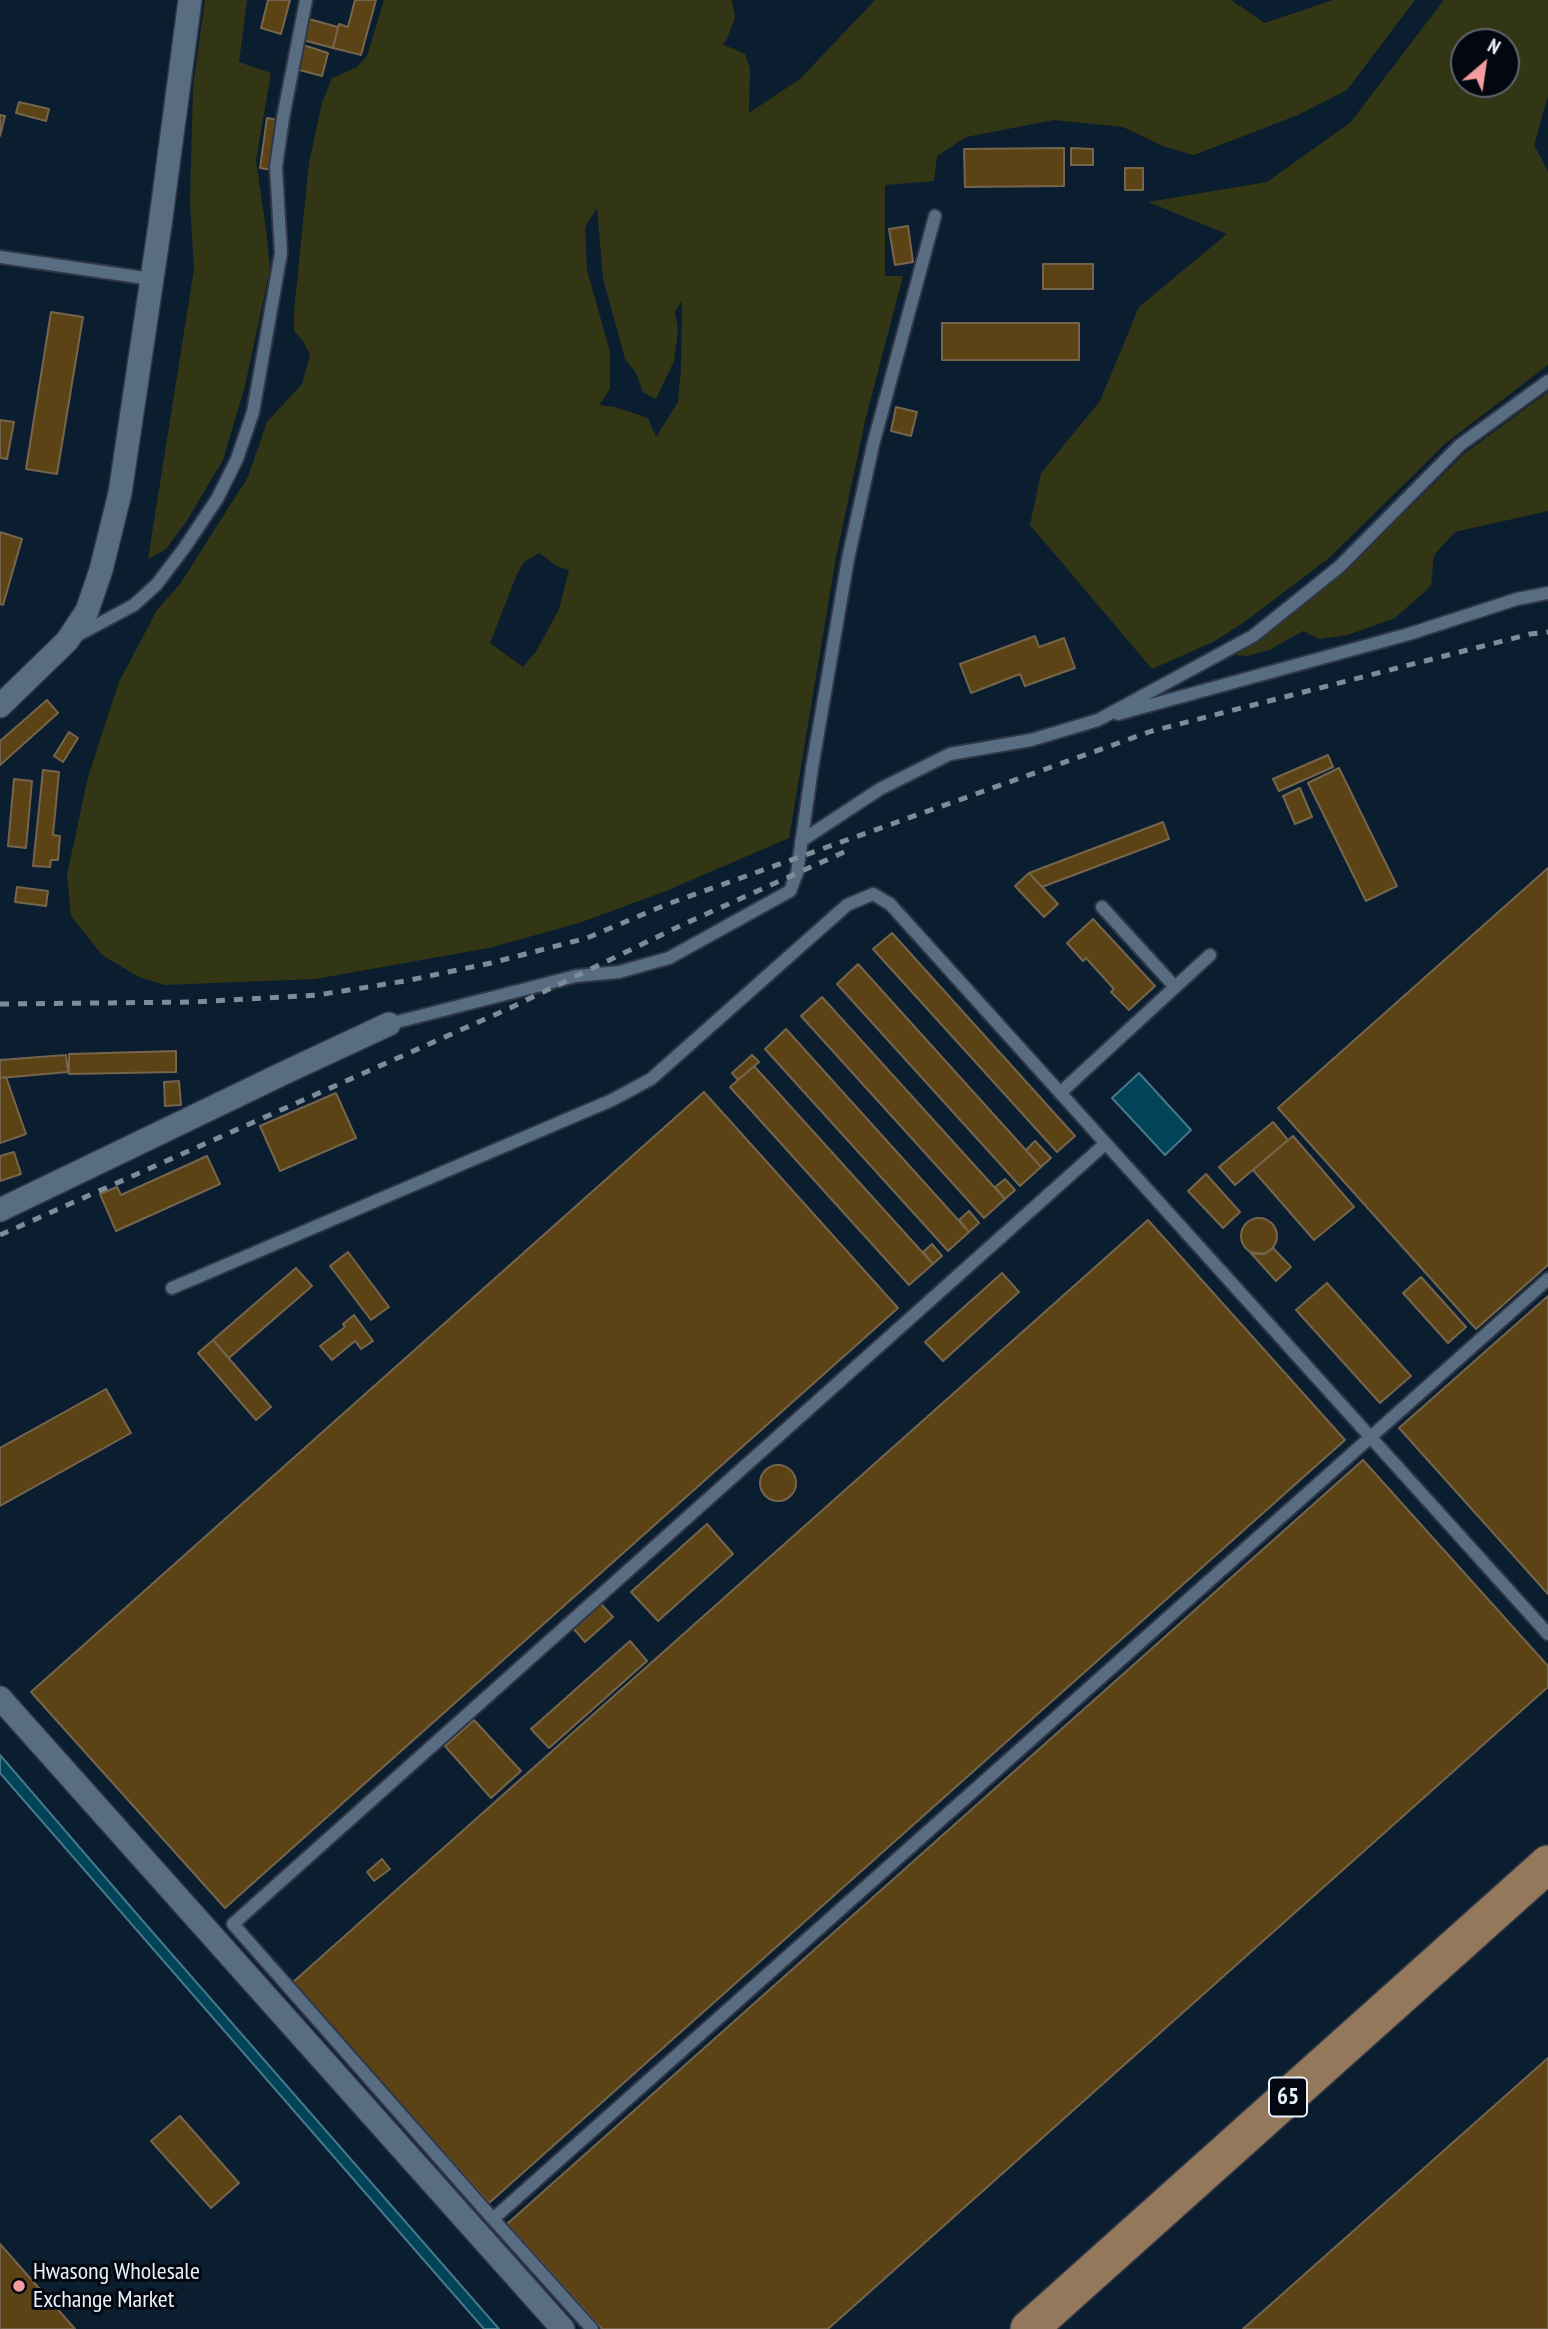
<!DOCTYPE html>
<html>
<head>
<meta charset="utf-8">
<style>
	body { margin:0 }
	#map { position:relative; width:1548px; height:2329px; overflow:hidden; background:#0b1e2f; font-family:"PT Sans Narrow",sans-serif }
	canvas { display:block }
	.north { position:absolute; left:1450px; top:28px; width:70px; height:70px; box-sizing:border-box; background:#03070f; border:2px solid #5f656e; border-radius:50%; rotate:29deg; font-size:19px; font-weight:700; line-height:28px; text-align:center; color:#e9f2fc }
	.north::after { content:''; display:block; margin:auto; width:24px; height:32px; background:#f49b9f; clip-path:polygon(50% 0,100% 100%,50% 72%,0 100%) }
</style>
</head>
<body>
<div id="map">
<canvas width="1548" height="2329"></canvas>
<div class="north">N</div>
</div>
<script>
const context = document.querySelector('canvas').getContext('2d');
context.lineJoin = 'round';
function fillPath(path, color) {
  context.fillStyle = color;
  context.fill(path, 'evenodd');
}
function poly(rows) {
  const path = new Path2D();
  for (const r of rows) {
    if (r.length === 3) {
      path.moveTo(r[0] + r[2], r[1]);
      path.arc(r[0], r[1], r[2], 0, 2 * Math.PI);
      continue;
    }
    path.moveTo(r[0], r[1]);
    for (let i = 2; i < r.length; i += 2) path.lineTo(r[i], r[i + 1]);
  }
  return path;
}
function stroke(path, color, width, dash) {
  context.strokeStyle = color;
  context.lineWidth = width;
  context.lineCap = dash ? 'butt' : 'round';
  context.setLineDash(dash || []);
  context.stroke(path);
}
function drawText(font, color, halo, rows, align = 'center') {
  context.font = font + ' "PT Sans Narrow",sans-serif';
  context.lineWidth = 6;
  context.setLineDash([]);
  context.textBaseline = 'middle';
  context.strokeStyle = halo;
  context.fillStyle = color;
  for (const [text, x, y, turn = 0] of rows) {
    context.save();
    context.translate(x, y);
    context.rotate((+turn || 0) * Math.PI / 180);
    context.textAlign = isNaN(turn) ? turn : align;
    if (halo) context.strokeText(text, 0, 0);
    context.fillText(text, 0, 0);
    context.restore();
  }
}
fillPath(poly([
	[205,0,247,0,239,62,271,73,256,160,267,237,270,269,245,386,223,460,186,522,166,549,148,559,194,269,190,202,193,86],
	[384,0,732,0,735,18,726,41,722,44,745,54,750,68,749,113,800,79,875,0,1231,0,1265,23,1333,0,1415,0,1347,90,1298,115,1194,155,1165,147,1123,127,1054,120,966,137,937,156,934,181,885,185,885,276,903,276,866,417,836,557,789,838,666,891,579,923,489,948,315,979,165,985,139,977,102,955,71,916,67,875,88,777,119,682,157,610,180,584,248,477,267,422,302,384,310,355,303,341,294,331,294,312,309,163,322,103,332,78,357,67,367,56],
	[597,208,603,278,625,359,636,373,643,392,656,399,674,361,678,330,675,312,682,300,681,368,678,402,656,437,648,418,615,407,599,405,610,389,610,352,587,270,585,227],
	[539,553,558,567,569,570,559,609,537,650,523,667,490,643,517,574,524,562],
	[1444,0,1548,0,1548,96,1534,145,1548,171,1548,365,1446,443,1329,558,1243,623,1213,642,1152,669,1030,525,1041,473,1100,401,1139,307,1227,234,1148,202,1267,182,1350,123],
	[1464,42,1506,42,1506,84,1464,84],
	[1548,392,1548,511,1455,532,1434,555,1431,586,1395,618,1348,635,1319,639,1303,631,1269,650,1247,656,1235,655,1259,639,1345,571,1465,453]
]), '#333615');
const water = poly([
	[1139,1073,1191,1130,1165,1155,1112,1098,1139,1073],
	[0,1755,142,1920,499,2329,484,2329,422,2258,0,1773,0,1755]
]);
fillPath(water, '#014459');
stroke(water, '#47788a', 2);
const building = poly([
	[268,0,290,0,281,34,261,28,268,0],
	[355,0,376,0,361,55,333,48,339,24,348,27,355,0],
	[309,19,338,27,333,48,303,40,309,19],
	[303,45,328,53,322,76,296,69,303,45],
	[19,102,49,109,46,121,16,113,19,102],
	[0,115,5,116,0,136,0,115],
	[267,118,279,120,272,170,260,168,267,118],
	[1064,148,1064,186,965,187,964,149,1064,148],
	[1071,148,1093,149,1093,165,1071,165,1071,148],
	[1125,168,1143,168,1143,190,1125,190,1125,168],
	[908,226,913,262,895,265,889,229,908,226],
	[1043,264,1093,264,1093,289,1043,289,1043,264],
	[51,312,83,317,57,474,26,469,51,312],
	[942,323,1079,323,1079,360,942,360,942,323],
	[896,407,917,412,911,436,891,431,896,407],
	[0,420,14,422,7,459,0,458,0,420],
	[0,532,22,539,3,605,0,604,0,532],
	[1035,636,1039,647,1064,638,1075,668,1025,686,1020,674,971,693,960,664,1035,636],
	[47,700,58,713,0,765,0,741,47,700],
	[69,732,78,738,63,762,54,756,69,732],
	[1328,755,1333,767,1279,791,1273,779,1328,755],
	[1339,768,1397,886,1366,901,1308,783,1339,768],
	[43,770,59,772,53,835,60,836,58,860,51,860,50,867,33,866,43,770],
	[14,779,32,781,26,848,8,846,14,779],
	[1300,788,1312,817,1295,824,1283,796,1300,788],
	[1163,822,1169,839,1042,887,1029,873,1163,822],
	[1548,868,1548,1265,1476,1329,1278,1108,1548,868],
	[1029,873,1058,904,1044,917,1015,886,1029,873],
	[17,887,48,891,46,906,15,902,17,887],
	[1093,919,1155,986,1129,1010,1111,992,1114,989,1086,958,1083,961,1067,943,1093,919],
	[892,933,1075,1136,1057,1152,873,949,892,933],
	[858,964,1041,1167,1020,1186,837,984,858,964],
	[822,997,1005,1199,984,1218,801,1016,822,997],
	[786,1029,969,1232,948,1251,765,1049,786,1029],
	[176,1051,176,1072,69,1074,69,1054,176,1051],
	[66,1055,68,1072,0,1078,0,1060,66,1055],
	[752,1055,759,1062,738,1080,732,1073,752,1055],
	[754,1066,933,1264,909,1285,730,1087,754,1066],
	[6,1077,26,1134,0,1143,0,1078,6,1077],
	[179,1081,181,1105,165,1106,164,1082,179,1081],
	[704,1092,898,1308,225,1908,31,1692,704,1092],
	[336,1093,356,1138,280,1171,260,1126,336,1093],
	[1273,1122,1288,1140,1235,1185,1219,1167,1273,1122],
	[1293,1136,1354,1207,1314,1240,1253,1170,1293,1136],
	[1035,1141,1051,1158,1041,1167,1026,1150,1035,1141],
	[14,1152,21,1174,0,1181,0,1156,14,1152],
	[207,1156,220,1184,116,1231,100,1194,117,1187,121,1195,207,1156],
	[1206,1174,1240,1212,1223,1228,1188,1191,1206,1174],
	[1005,1179,1015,1190,1005,1199,995,1187,1005,1179],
	[969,1211,979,1223,969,1232,959,1220,969,1211],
	[1259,1236,18],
	[1148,1220,1345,1440,489,2203,292,1983,1148,1220],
	[932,1244,942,1256,933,1264,923,1252,932,1244],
	[1273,1248,1291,1267,1276,1281,1250,1252,1264,1254,1273,1248],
	[348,1252,389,1307,371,1320,330,1266,348,1252],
	[296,1268,312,1286,229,1358,213,1340,296,1268],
	[1002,1273,1019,1292,943,1361,925,1342,1002,1273],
	[1421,1277,1466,1327,1448,1343,1403,1293,1421,1277],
	[1327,1283,1411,1376,1380,1403,1296,1310,1327,1283],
	[1548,1296,1548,1594,1399,1428,1548,1296],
	[354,1315,373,1341,361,1349,355,1341,332,1360,320,1346,345,1327,343,1324,354,1315],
	[213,1340,271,1407,256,1420,198,1353,213,1340],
	[106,1389,131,1433,0,1506,0,1448,106,1389],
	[1363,1460,1548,1666,1548,1687,828,2329,602,2329,507,2224,1363,1460],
	[778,1483,18],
	[707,1524,733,1554,658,1621,631,1592,707,1524],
	[601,1604,613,1617,585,1642,573,1628,601,1604],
	[630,1641,647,1661,549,1748,531,1729,630,1641],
	[474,1720,521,1771,491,1798,445,1746,474,1720],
	[382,1859,390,1869,374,1881,367,1872,382,1859],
	[1548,2058,1548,2329,1243,2329,1548,2058],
	[180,2116,239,2183,211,2208,151,2141,180,2116],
	[0,2244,75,2329,0,2329,0,2244]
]);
fillPath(building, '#5c4316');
stroke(building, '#75654c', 2);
const service = poly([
	[0,257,152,279],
	[76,636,134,605,157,584,185,547,217,499,237,459,253,412,281,253,276,167,283,118,306,0],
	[1118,714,1409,634,1517,599,1548,593],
	[801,841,880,789,950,754,1031,740,1098,720,1253,636,1339,567,1460,445,1548,381],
	[1102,907,1175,987],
	[389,1024,576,976,619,972,669,958,790,891,797,873,812,768,848,559,873,445,935,216],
	[1060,1093,1210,955],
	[1105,1144,233,1924,493,2219,1548,1279],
	[172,1288,612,1100,651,1079,847,905,873,894,890,904,1548,1634],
	[493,2219,592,2329]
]);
const minor = poly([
	[0,706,67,641,87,611,101,570,120,493,160,225,190,0],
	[0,1210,284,1073,389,1024],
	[0,1698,563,2329]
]);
const primary = poly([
	[1029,2329,1548,1864]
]);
stroke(service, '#2f3645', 16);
stroke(minor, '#2f3645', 26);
stroke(primary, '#2f3645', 40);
stroke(service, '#586c82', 12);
stroke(minor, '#586c82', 23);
stroke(primary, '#93785c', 37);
stroke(poly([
	[0,1004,195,1002,318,995,405,981,491,963,587,938,665,905,1152,731,1530,634,1548,632],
	[0,1235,510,1008,684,924,851,849]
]), '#7e8c99', 5, [9, 9]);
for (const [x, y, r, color] of [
	[19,2286,7,"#f49b9f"]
]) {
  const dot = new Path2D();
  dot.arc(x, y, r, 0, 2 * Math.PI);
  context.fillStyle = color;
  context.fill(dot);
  stroke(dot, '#03070f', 2.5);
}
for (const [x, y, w] of [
	[1288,2097,38]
]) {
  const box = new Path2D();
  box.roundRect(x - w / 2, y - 19.5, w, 39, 5);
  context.fillStyle = '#03070f';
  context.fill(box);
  stroke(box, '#e9f2fc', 2);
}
drawText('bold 23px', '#e9f2fc', null, [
	["65",1288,2097]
]);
drawText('24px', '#e9f2fc', '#03070f', [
	["Hwasong Wholesale",33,2272],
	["Exchange Market",33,2300]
], 'left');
</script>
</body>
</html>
